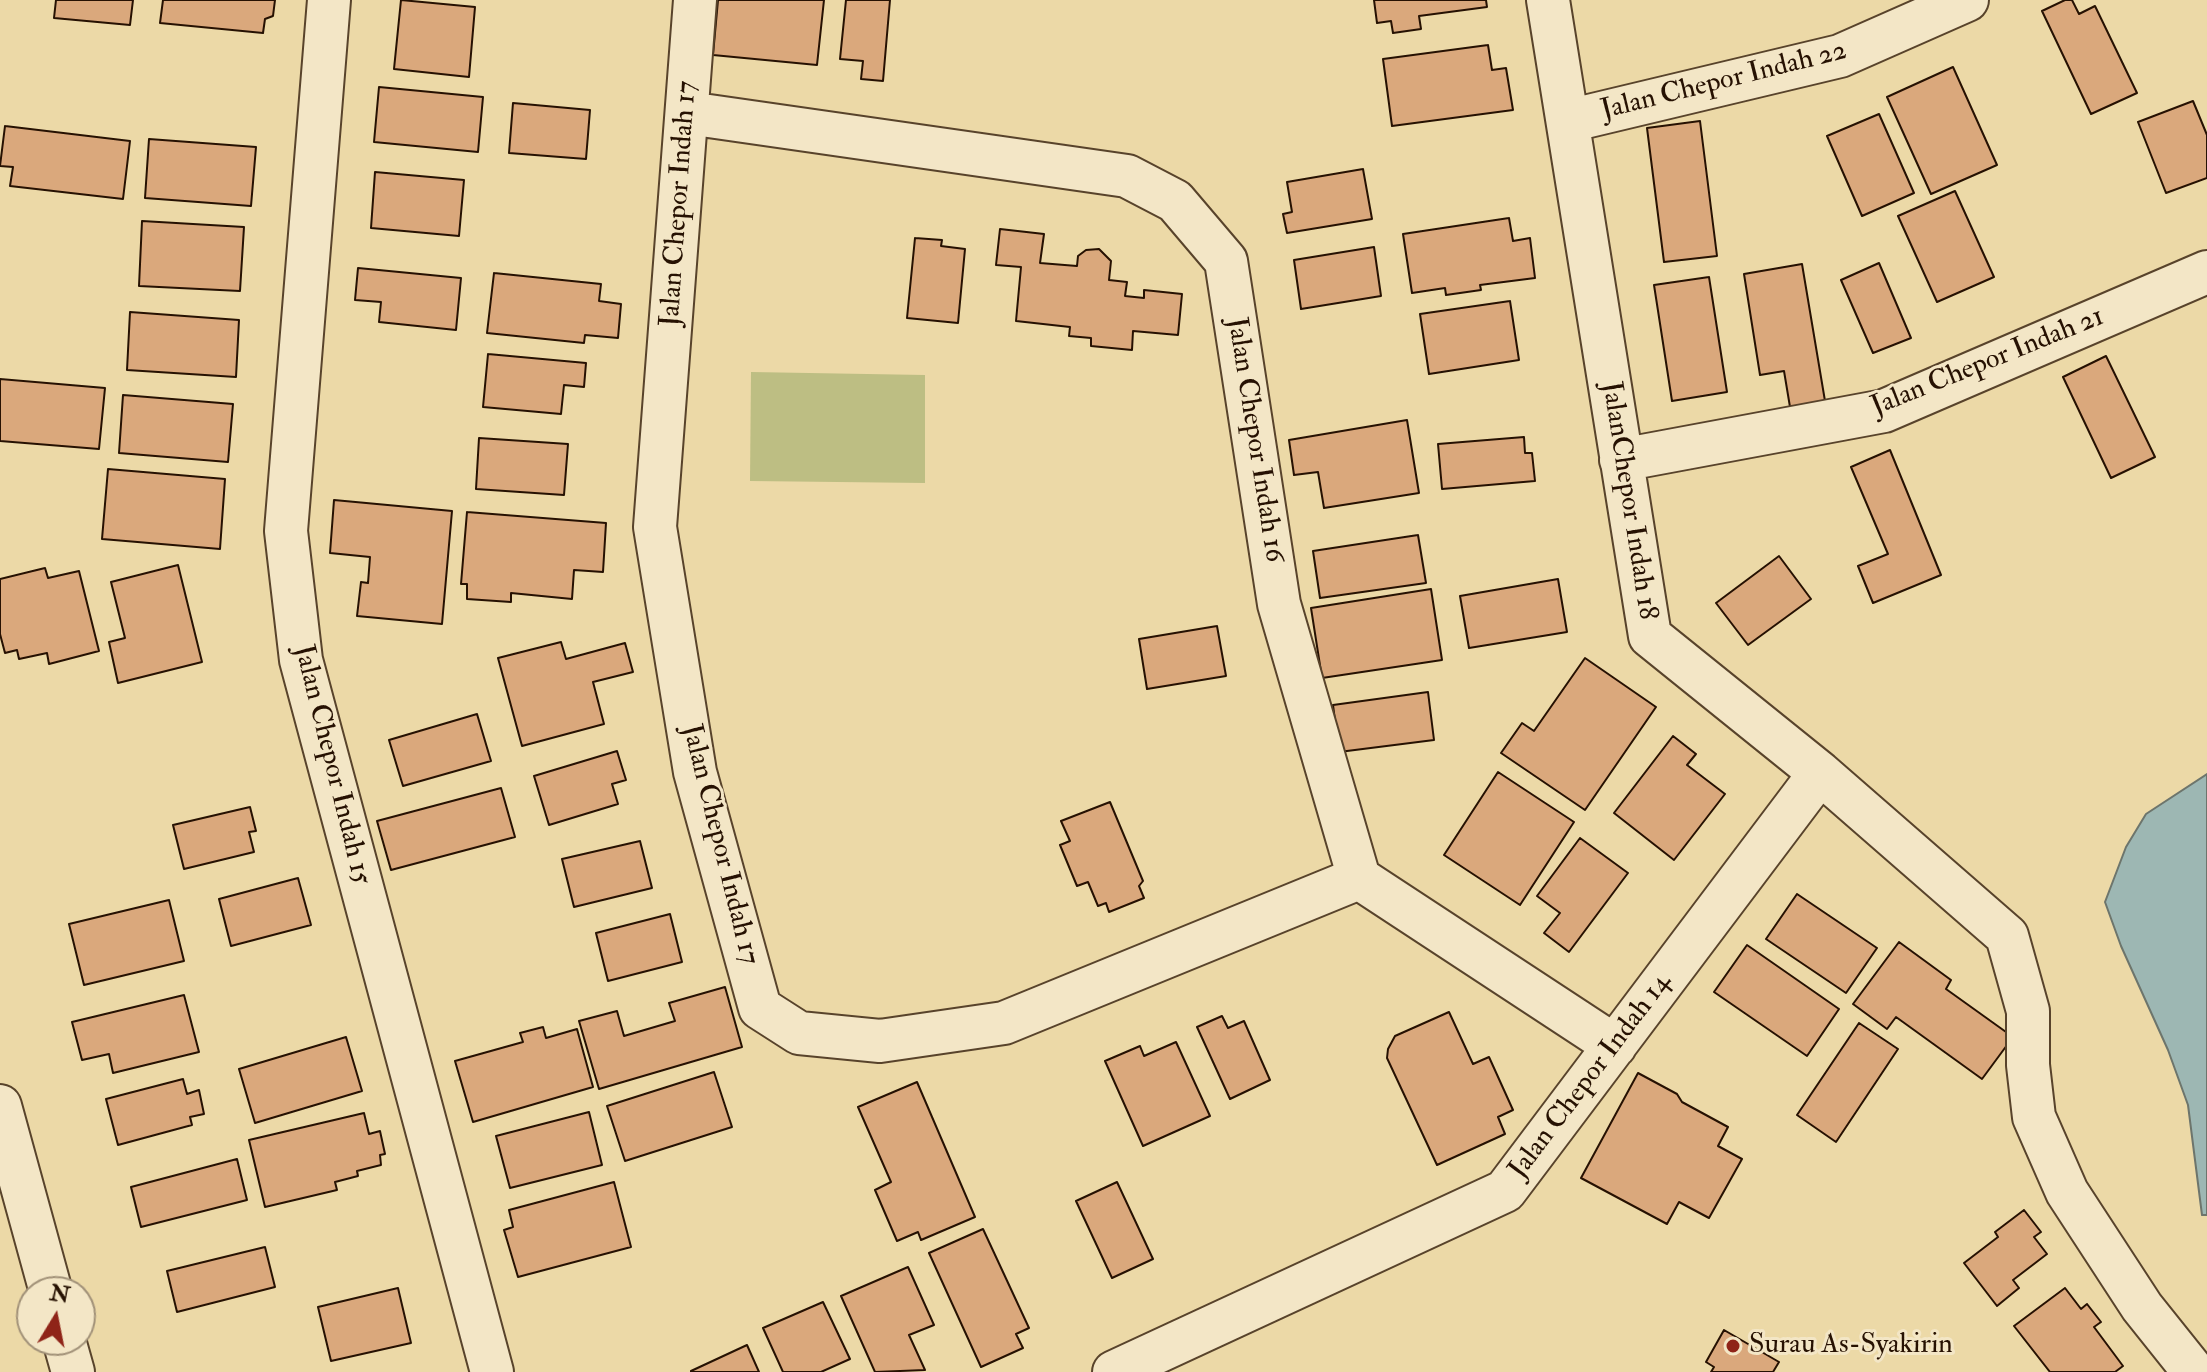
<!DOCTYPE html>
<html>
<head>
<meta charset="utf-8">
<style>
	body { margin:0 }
	#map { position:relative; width:2207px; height:1372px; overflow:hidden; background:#ecd9a7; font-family:"IM FELL Double Pica",serif }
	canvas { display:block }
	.north { position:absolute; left:16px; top:1276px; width:80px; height:80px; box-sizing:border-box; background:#f3e6c6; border:2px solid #a19178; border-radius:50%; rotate:10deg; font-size:22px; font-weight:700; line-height:32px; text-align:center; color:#261102 }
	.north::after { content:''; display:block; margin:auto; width:28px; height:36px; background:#8f2418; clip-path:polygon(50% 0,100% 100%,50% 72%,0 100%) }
</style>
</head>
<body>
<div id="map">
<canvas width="2207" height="1372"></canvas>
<div class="north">N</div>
</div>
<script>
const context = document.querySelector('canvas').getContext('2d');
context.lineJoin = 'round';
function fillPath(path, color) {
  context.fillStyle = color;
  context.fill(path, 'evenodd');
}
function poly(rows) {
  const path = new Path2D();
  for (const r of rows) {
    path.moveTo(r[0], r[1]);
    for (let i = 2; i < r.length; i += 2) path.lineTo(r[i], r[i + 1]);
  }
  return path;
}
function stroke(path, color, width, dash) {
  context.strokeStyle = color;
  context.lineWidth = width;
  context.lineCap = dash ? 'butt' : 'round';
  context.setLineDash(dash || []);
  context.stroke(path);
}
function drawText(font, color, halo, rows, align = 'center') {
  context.font = font + ' "IM FELL Double Pica",serif';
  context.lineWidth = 6;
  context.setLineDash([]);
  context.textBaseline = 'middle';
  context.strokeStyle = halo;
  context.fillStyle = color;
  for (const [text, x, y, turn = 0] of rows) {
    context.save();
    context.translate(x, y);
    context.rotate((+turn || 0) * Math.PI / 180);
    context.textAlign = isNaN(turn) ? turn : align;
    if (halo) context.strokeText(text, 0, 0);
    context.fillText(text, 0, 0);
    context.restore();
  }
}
fillPath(poly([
	[751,372,925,375,925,483,750,481]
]), '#bdbe83');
const water = poly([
	[2207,774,2207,1215,2202,1215,2188,1105,2168,1050,2121,946,2105,902,2126,847,2146,814,2207,774]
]);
fillPath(water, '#9db7b3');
stroke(water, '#6d756c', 2);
const building = poly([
	[56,0,133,0,130,25,54,18,56,0],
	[163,0,275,0,273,16,265,19,263,33,160,23,163,0],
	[401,0,475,7,469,77,394,69,401,0],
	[718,0,824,0,817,65,713,55,718,0],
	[846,0,890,0,883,81,861,79,863,61,840,59,846,0],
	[1374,0,1486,0,1487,7,1419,16,1421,29,1393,33,1391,21,1377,23,1374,0],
	[2065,0,2072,0,2079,14,2095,6,2137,93,2091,114,2042,11,2065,0],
	[1488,45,1492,70,1506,68,1513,110,1392,126,1383,59,1488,45],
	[1953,67,1997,165,1931,194,1887,97,1953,67],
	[379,87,483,97,478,152,374,142,379,87],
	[2193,101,2207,135,2207,178,2166,193,2138,122,2193,101],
	[513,103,590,110,586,159,509,153,513,103],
	[1879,114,1914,193,1862,216,1827,136,1879,114],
	[1700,121,1717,256,1664,262,1647,128,1700,121],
	[5,126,130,141,123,199,10,186,13,167,0,166,5,126],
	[149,139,256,147,251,206,145,198,149,139],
	[1363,169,1372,219,1287,233,1283,214,1292,212,1287,182,1363,169],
	[375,172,464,180,459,236,371,228,375,172],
	[1955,191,1994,277,1937,302,1898,216,1955,191],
	[1509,218,1513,241,1530,238,1535,278,1480,285,1481,290,1446,295,1445,288,1412,293,1403,234,1509,218],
	[142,221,244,227,240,291,139,286,142,221],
	[1000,229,1044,234,1040,263,1077,266,1078,256,1086,250,1099,249,1111,261,1109,280,1127,282,1125,296,1144,298,1144,290,1182,294,1178,335,1133,331,1132,350,1091,346,1091,338,1069,336,1070,327,1016,321,1021,267,996,265,1000,229],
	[915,238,942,240,941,246,965,249,958,323,907,318,915,238],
	[1374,247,1381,296,1301,309,1294,260,1374,247],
	[1879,263,1911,338,1873,353,1841,280,1879,263],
	[1802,264,1825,401,1790,407,1784,371,1760,375,1744,274,1802,264],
	[358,268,461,278,456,330,379,322,381,302,355,300,358,268],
	[494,273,601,284,599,301,621,304,618,338,585,335,584,343,487,333,494,273],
	[1709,277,1727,392,1672,401,1654,285,1709,277],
	[1510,301,1519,360,1429,374,1420,314,1510,301],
	[130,312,239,320,236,377,127,370,130,312],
	[488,354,586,363,584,387,564,385,561,414,483,407,488,354],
	[2106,356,2155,457,2111,478,2063,377,2106,356],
	[0,379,105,388,99,449,0,441,0,379],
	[123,395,233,404,228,462,119,453,123,395],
	[1407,420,1419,493,1324,508,1318,472,1294,475,1289,440,1407,420],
	[1524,437,1525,453,1532,453,1535,481,1442,489,1438,444,1524,437],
	[479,438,568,444,564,495,476,489,479,438],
	[1890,450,1941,575,1873,603,1858,566,1888,554,1851,467,1890,450],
	[108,469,225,479,220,549,102,539,108,469],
	[334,500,452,511,442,624,357,616,361,582,368,583,370,557,330,553,334,500],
	[467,512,606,523,603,572,574,570,572,599,511,593,511,602,467,599,467,584,461,584,467,512],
	[1418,535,1426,583,1320,598,1313,551,1418,535],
	[1779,556,1811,599,1748,645,1716,603,1779,556],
	[178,565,202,662,118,683,109,642,125,638,111,582,178,565],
	[45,568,48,578,79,571,99,651,49,664,47,653,19,659,17,650,5,653,0,634,0,579,45,568],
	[1558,579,1567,632,1469,648,1460,596,1558,579],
	[1431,589,1442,660,1322,678,1311,608,1431,589],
	[1217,626,1226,676,1147,689,1139,639,1217,626],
	[561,642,566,659,625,643,633,672,593,682,604,724,522,746,498,658,561,642],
	[1585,658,1656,707,1585,810,1501,753,1522,723,1534,731,1585,658],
	[1428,692,1434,740,1339,752,1333,705,1428,692],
	[477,714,491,761,403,786,389,740,477,714],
	[1673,736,1696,754,1687,765,1725,794,1674,860,1614,813,1673,736],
	[617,751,626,780,612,784,618,804,549,825,534,776,617,751],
	[1498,772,1574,822,1520,905,1444,855,1498,772],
	[501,788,515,837,391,870,377,821,501,788],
	[1110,802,1143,881,1139,886,1144,898,1109,912,1106,903,1098,906,1088,882,1077,886,1060,845,1070,841,1061,821,1110,802],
	[250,807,256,831,249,832,254,852,184,869,173,825,250,807],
	[1580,838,1628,873,1569,952,1544,933,1560,913,1537,896,1580,838],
	[640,841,652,888,574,907,562,859,640,841],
	[298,878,311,925,231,946,219,899,298,878],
	[1797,894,1877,948,1846,993,1766,939,1797,894],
	[169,900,184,961,84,985,69,924,169,900],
	[670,914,682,962,608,981,596,933,670,914],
	[1899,942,1951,980,1946,989,2013,1037,1982,1079,1896,1017,1887,1029,1853,1004,1899,942],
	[1747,945,1839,1009,1807,1056,1714,992,1747,945],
	[725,987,742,1047,599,1089,579,1021,617,1011,624,1036,675,1021,669,1003,725,987],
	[184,995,199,1052,113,1073,109,1054,82,1060,72,1022,184,995],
	[1449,1012,1473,1064,1489,1057,1513,1110,1498,1117,1505,1134,1437,1165,1387,1058,1388,1049,1395,1036,1449,1012],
	[1222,1016,1228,1028,1244,1021,1270,1080,1230,1099,1197,1027,1222,1016],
	[1859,1023,1898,1049,1836,1142,1797,1115,1859,1023],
	[543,1027,546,1038,577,1029,593,1087,473,1122,455,1061,523,1042,520,1033,543,1027],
	[346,1037,362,1091,255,1123,239,1069,346,1037],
	[1176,1042,1210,1116,1143,1146,1105,1061,1140,1046,1144,1056,1176,1042],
	[714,1072,732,1127,625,1161,607,1106,714,1072],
	[1638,1073,1677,1094,1682,1102,1728,1127,1718,1146,1742,1159,1709,1218,1679,1202,1667,1224,1581,1178,1638,1073],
	[183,1079,187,1094,199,1090,204,1114,190,1117,192,1125,118,1145,106,1099,183,1079],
	[917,1082,975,1217,921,1240,918,1232,897,1241,875,1190,891,1182,858,1107,917,1082],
	[589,1112,602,1165,510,1188,496,1136,589,1112],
	[364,1113,369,1134,380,1131,385,1154,380,1155,381,1165,357,1171,358,1176,335,1182,337,1190,265,1207,249,1140,364,1113],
	[237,1159,247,1200,141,1227,131,1187,237,1159],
	[614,1182,631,1247,518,1277,504,1230,513,1227,509,1210,614,1182],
	[1117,1182,1153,1259,1112,1278,1076,1201,1117,1182],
	[2024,1210,2041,1232,2034,1237,2047,1254,2013,1280,2019,1288,1997,1306,1964,1263,1998,1237,1995,1232,2024,1210],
	[983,1229,1029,1328,1016,1334,1023,1348,981,1367,929,1253,983,1229],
	[265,1247,275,1287,177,1312,167,1271,265,1247],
	[908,1267,934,1325,909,1335,925,1370,875,1372,841,1296,908,1267],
	[398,1288,411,1343,331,1361,318,1307,398,1288],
	[2065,1288,2081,1309,2087,1304,2101,1322,2094,1327,2123,1366,2115,1372,2050,1372,2014,1326,2065,1288],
	[823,1302,850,1359,821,1372,783,1372,763,1328,823,1302],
	[1724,1330,1779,1362,1773,1372,1711,1372,1714,1367,1706,1362,1724,1330],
	[747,1345,759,1372,691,1372,691,1371,747,1345]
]);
fillPath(building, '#daa87c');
stroke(building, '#261102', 2);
const minor = poly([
	[329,0,286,531,301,660,492,1372],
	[695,0,655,527,695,772,760,1008,799,1033,880,1041,1004,1023,1359,878],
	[1548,0,1650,636,1820,773,2007,936,2028,1011,2028,1065,2034,1117,2067,1192,2142,1307,2194,1372],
	[688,113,1127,176,1175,201,1226,261,1279,604,1359,878,1615,1046],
	[1568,121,1840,56,1967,0],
	[1621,460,1884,411,2207,272],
	[0,1106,51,1292],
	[64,1340,73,1372],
	[1114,1372,1505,1191,1820,773]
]);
stroke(minor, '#58432b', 46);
stroke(minor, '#f3e6c6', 42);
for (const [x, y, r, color] of [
	[1733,1346,8,"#8f2418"]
]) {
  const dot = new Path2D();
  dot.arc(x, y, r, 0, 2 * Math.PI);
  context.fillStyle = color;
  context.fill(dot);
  stroke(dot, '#f3e6c6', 3);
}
drawText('28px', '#261102', '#f3e6c6', [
	["Jalan Chepor Indah 22",1724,82,-14],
	["Jalan Chepor Indah 17",680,204,-86],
	["Jalan Chepor Indah 21",1988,363,-22],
	["Jalan Chepor Indah 16",1254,440,81],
	["JalanChepor Indah 18",1628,501,81],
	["Jalan Chepor Indah 15",331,765,76],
	["Jalan Chepor Indah 17",719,845,76],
	["Jalan Chepor Indah 14",1591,1077,-53]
]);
drawText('28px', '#261102', '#f3e6c6', [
	["Surau As-Syakirin",1749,1346]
], 'left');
</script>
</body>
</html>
